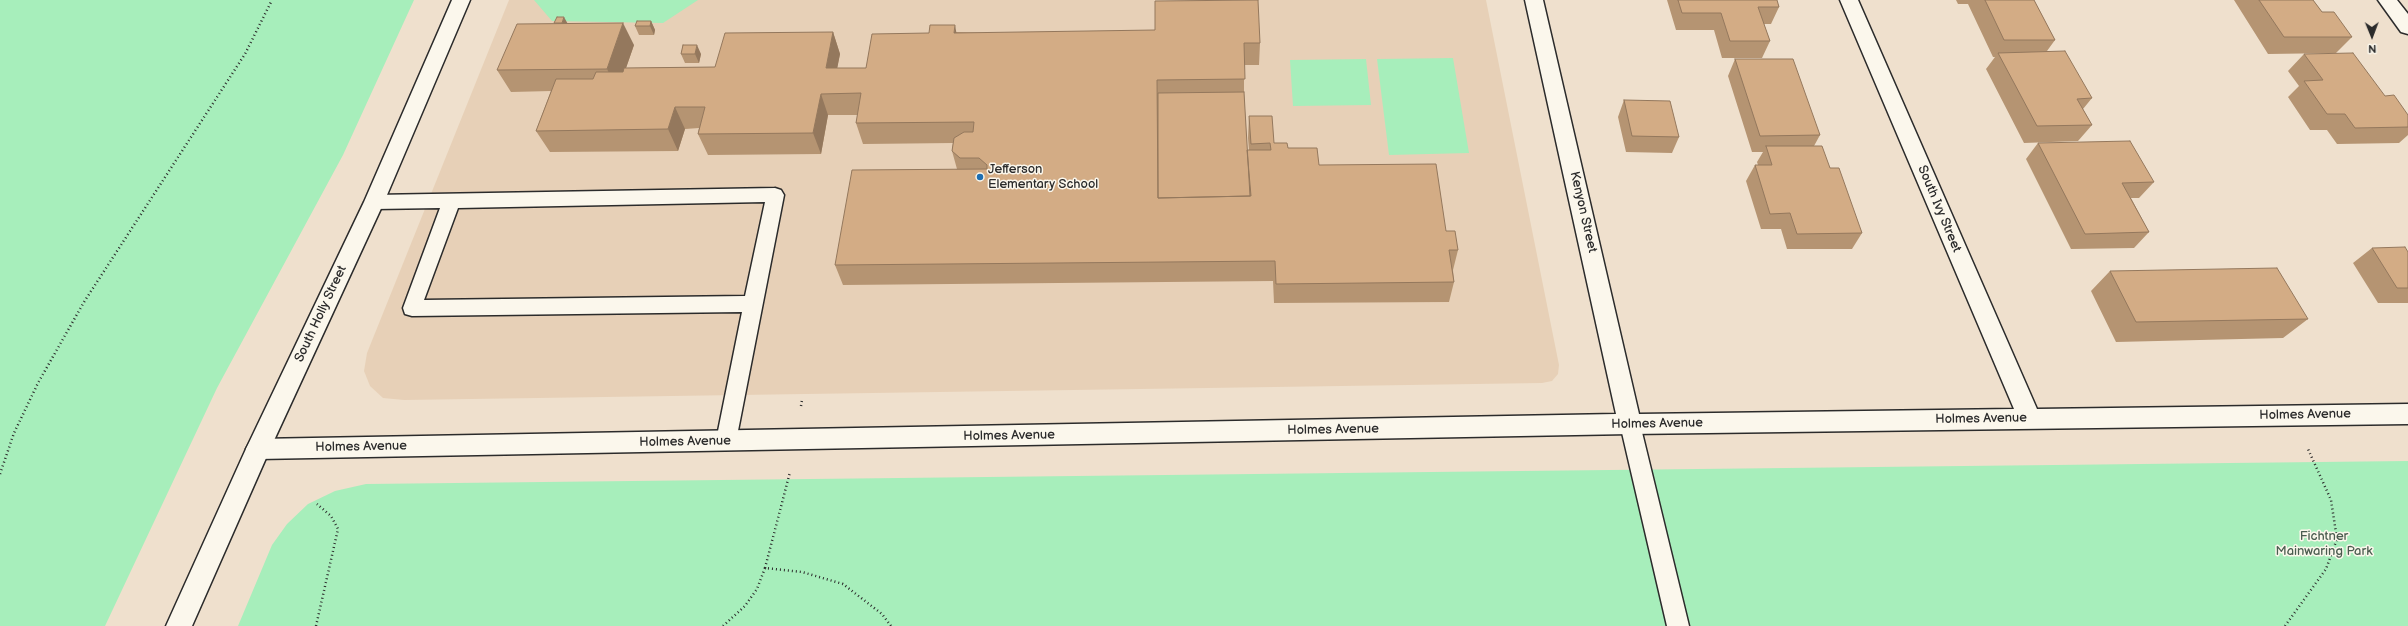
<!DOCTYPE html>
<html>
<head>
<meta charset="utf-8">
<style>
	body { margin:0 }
	#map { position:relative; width:2408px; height:626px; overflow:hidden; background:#efe0cd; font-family:"Balsamiq Sans",sans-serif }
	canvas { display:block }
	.north { position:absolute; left:2352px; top:16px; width:40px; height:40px; -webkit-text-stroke:3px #fbf7ec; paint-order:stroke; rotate:179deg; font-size:11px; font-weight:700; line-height:16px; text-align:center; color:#2b2b2b }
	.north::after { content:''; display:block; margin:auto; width:14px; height:18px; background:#2b2b2b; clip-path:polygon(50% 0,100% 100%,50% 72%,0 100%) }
</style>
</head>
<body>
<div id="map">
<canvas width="2408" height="626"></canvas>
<div class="north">N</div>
</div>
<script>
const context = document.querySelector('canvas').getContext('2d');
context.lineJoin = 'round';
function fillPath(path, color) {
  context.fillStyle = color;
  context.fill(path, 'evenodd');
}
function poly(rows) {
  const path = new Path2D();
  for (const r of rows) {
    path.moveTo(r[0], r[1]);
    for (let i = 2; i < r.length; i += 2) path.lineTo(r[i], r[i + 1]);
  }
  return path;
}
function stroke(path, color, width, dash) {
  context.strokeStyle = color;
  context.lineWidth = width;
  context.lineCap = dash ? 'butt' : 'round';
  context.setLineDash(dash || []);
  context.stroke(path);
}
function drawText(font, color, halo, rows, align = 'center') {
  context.font = font + ' "Balsamiq Sans",sans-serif';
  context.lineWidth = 3;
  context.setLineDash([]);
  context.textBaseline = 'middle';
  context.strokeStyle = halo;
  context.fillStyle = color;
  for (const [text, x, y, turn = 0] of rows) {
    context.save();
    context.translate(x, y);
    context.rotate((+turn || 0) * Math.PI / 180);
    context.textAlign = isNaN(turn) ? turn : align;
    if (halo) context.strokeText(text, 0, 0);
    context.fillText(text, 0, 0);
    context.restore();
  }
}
fillPath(poly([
	[509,0,1486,0,1559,365,1558,374,1552,381,1542,383,404,400,383,398,370,386,364,371,367,353]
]), '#e7d0b7');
fillPath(poly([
	[0,0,414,0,343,155,217,388,105,626,0,626],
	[534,0,698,0,663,23,552,21],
	[1453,58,1469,153,1389,155,1377,59],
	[1366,59,1371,105,1293,106,1290,60],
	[2408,461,2408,626,238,626,272,545,287,524,308,504,335,491,366,484]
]), '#a7eebb');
const lane = poly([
	[775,188,781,190,784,195,736,441,733,447,726,450,719,447,716,441,742,312,412,316,405,314,403,308,440,208,374,209,368,207,365,202,368,197,374,195,775,188],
	[765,202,745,296,424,300,458,208,765,202],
	[1630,415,1637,418,1640,424,1689,626,1667,626,1620,424,1623,418,1630,415]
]);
const street = poly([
	[1525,0,1543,0,1639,414,2014,409,1840,0,1858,0,2037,409,2408,404,2408,424,1630,434,258,459,250,456,246,449,250,442,258,439,1616,414,1525,0],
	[2378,0,2397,0,2408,14,2408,34,2401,32,2378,0]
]);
const secondary = poly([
	[452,0,470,0,384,202,270,449,192,626,166,626,246,449,364,202,452,0]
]);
stroke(lane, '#2b2b2b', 3);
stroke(street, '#2b2b2b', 3);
stroke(secondary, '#2b2b2b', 3);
stroke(poly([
	[801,406,802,400],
	[0,474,14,433,38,383,84,302,245,54,272,0],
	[765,568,790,472],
	[316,626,338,529,331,516,317,504],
	[723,626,745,606,757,589,765,568,802,572,843,584,882,614,891,626],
	[2285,626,2326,569,2337,539,2331,500,2308,449]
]), '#2b2b2b', 2.5, [1, 3]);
fillPath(lane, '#fbf7ec');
fillPath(street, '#fbf7ec');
fillPath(secondary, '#fbf7ec');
fillPath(poly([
	[1667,0,1777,0,1779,7,1771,24,1764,24,1770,41,1762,58,1722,58,1714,30,1676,30],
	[1956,0,2034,0,2055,40,2047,51,2092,98,2083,109,2092,125,2078,141,2024,143,1986,69,1995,57,1993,57,1968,4,1958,4],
	[2234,0,2313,0,2322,12,2352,37,2336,53,2268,54],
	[651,21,655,30,654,35,639,35,635,26],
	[568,23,634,45,626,68,715,67,833,32,840,54,837,68,866,68,929,33,956,32,1260,43,1259,65,1244,65,1244,92,1247,151,1249,150,1248,138,1249,116,1274,143,1288,148,1319,165,1446,231,1458,250,1453,270,1454,282,1449,302,1274,303,1273,281,843,285,835,265,957,169,952,151,953,143,863,144,856,123,858,115,828,115,821,154,708,155,698,134,699,128,685,129,678,151,550,152,536,131,551,91,511,92,497,70],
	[683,45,701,54,699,63,685,63,681,54],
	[2304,54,2385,96,2408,115,2408,135,2399,143,2337,144,2327,130,2310,130,2288,97,2299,86,2288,71],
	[1735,59,1820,135,1814,146,1830,168,1862,233,1852,249,1787,249,1781,229,1761,229,1746,181,1755,165,1758,165,1757,162,1763,152,1752,152,1728,76],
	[1624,100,1679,137,1672,153,1626,152,1618,117],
	[2038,143,2154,182,2139,198,2131,198,2149,232,2134,248,2071,249,2026,159],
	[2372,248,2408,252,2408,303,2378,303,2353,263],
	[2110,271,2308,319,2283,338,2116,342,2091,291]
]), '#b59472');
fillPath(poly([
	[564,17,569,26,561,26],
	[651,21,655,30,654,35,650,26],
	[623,23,634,45,618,91,607,69],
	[955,25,959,47,954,33],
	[833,32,840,54,833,90,826,68],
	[697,45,701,54,699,63,695,54],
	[821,94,828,115,821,154,813,133],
	[675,107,685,129,678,151,668,129]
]), '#94785d');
const building = poly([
	[1258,0,1260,43,1244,43,1245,79,1157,80,1158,198,1251,196,1247,150,1271,150,1270,143,1251,144,1249,116,1272,116,1274,143,1287,143,1288,148,1317,148,1319,165,1436,164,1446,231,1455,231,1458,250,1449,250,1454,282,1276,284,1275,261,835,265,852,170,987,169,987,165,979,158,960,158,952,151,954,138,964,132,973,132,974,122,856,123,861,93,821,94,813,133,698,134,705,107,675,107,668,129,536,131,556,79,593,79,596,72,623,72,624,68,715,67,725,33,833,32,826,68,866,68,872,34,929,33,930,25,955,25,954,33,1155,30,1155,1,1258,0],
	[1678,0,1777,0,1779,7,1758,7,1770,41,1730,41,1721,13,1682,13,1678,0],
	[1985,0,2034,0,2055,40,2004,40,1985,0],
	[2259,0,2313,0,2322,12,2334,12,2352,37,2284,37,2259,0],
	[557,17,564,17,562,23,554,23,557,17],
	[637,21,651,21,650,26,635,26,637,21],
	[623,23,607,69,497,70,517,24,623,23],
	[683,45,697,45,695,54,681,54,683,45],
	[2065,51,2092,98,2077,99,2092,125,2037,126,1998,53,2065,51],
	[2353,53,2385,96,2394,95,2408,115,2408,127,2355,128,2345,114,2327,114,2304,81,2323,80,2304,54,2353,53],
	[1735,59,1793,59,1820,135,1760,136,1735,59],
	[1244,92,1250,196,1158,198,1158,93,1244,92],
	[1624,100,1670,101,1679,137,1632,136,1624,100],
	[2130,141,2154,182,2122,183,2149,232,2085,234,2038,143,2130,141],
	[1766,146,1822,146,1830,168,1839,168,1862,233,1797,234,1790,213,1770,214,1755,165,1772,165,1766,146],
	[2405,247,2408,252,2408,288,2397,288,2372,248,2405,247],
	[2277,268,2308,319,2136,322,2110,271,2277,268]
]);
fillPath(building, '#d3ac85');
stroke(building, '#94785d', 1);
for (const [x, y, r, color] of [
	[980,177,4,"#1f6fb2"]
]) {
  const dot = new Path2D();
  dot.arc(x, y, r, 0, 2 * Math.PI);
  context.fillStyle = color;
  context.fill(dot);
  stroke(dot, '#fbf7ec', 1.5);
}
drawText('13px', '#2b2b2b', '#fbf7ec', [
	["Jefferson",988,170],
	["Elementary School",988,185]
], 'left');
drawText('13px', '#2b2b2b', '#fbf7ec', [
	["South Ivy Street",1939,209,67],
	["Kenyon Street",1583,212,77],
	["South Holly Street",321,314,-65],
	["Holmes Avenue",2305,415,-1],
	["Holmes Avenue",1981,419,-1],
	["Holmes Avenue",1657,424,-1],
	["Holmes Avenue",1333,430,-1],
	["Holmes Avenue",1009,436,-1],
	["Holmes Avenue",685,442,-1],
	["Holmes Avenue",361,447,-1]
]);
drawText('13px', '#4a5c4f', '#fbf7ec', [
	["Fichtner",2324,537],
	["Mainwaring Park",2324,552]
]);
</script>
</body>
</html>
